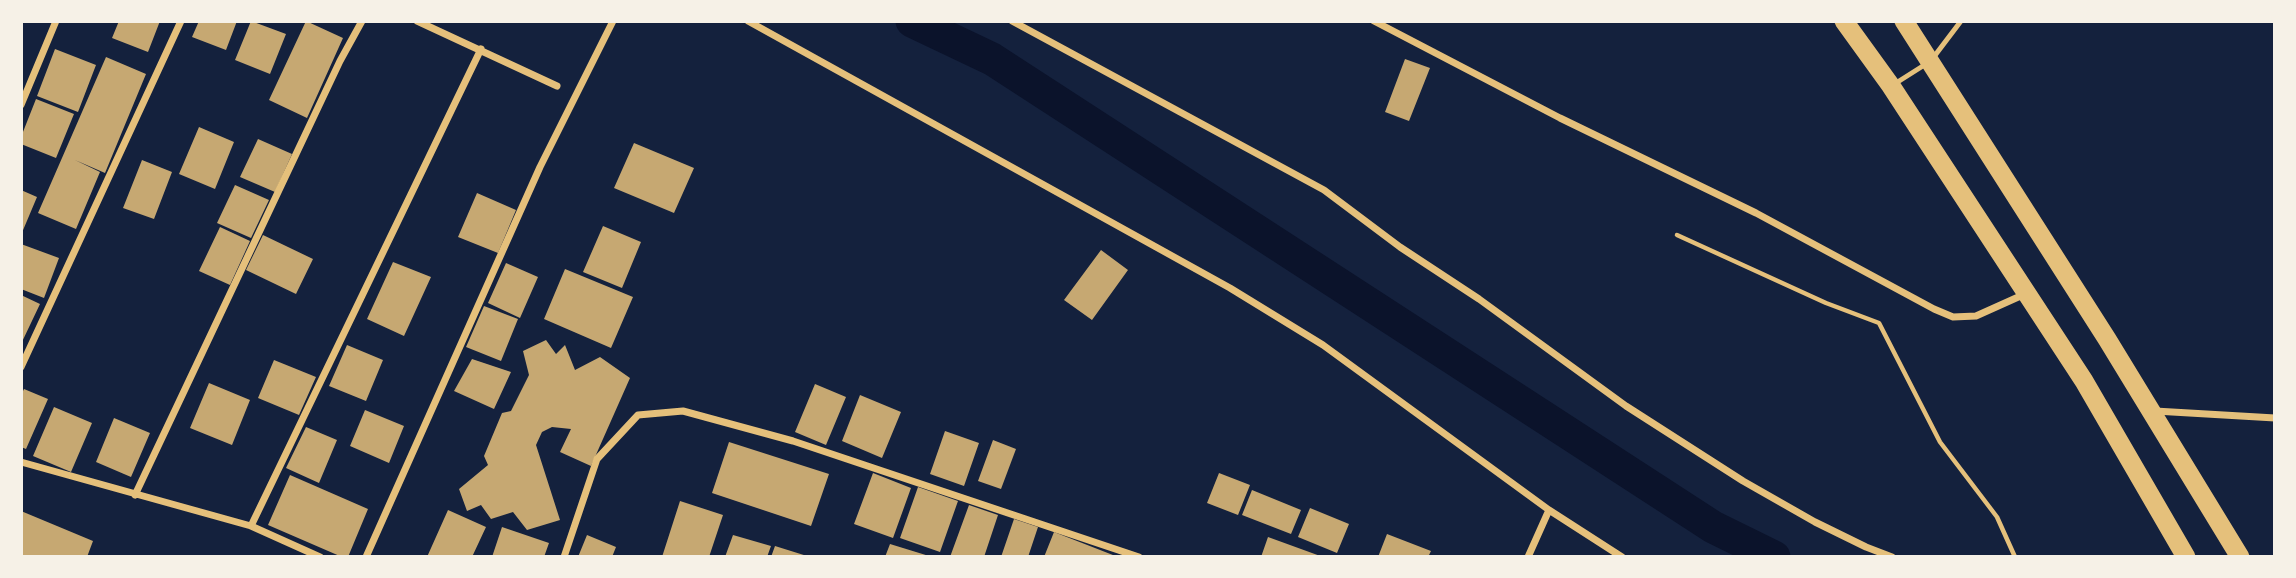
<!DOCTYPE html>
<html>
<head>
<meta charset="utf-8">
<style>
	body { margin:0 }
	#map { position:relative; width:2296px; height:578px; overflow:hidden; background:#14213d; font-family:"Noto Serif",serif }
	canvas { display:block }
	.frame { position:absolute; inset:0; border:23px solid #f6f1e7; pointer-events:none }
</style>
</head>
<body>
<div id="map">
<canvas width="2296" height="578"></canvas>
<div class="frame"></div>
</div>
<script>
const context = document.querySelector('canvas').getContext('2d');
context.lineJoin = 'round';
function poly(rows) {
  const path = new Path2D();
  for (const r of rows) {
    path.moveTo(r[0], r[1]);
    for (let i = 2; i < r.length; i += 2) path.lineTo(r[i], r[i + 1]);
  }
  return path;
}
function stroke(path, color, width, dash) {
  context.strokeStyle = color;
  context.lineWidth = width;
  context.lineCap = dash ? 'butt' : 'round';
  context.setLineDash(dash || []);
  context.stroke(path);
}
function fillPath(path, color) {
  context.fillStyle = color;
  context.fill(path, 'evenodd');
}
stroke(poly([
	[912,21,992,59,1713,527,1774,557]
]), '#0b132b', 33);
fillPath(poly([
	[119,21,160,21,148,52,112,38],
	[199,21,237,21,226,50,192,37],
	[251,21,286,34,270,74,235,60],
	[306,21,343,38,307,118,269,100],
	[55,49,96,65,78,112,37,96],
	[106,57,146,74,105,173,75,160,100,172,76,229,38,213],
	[1405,59,1430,68,1409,121,1385,112],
	[36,99,74,114,56,158,21,144,21,137],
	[199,127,234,142,215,189,179,174],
	[258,139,292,154,275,192,240,177],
	[634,143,694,168,674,213,614,188],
	[142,160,172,172,154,219,123,208],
	[235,185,269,200,251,238,217,223],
	[21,190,37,197,21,235],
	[477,193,516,210,498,253,458,237],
	[603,226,641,242,622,288,583,272],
	[220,227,250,241,230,285,199,271],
	[263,235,313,259,296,294,246,270],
	[21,244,59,258,44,298,21,289],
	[1101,250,1128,270,1092,320,1064,300],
	[393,262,431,277,404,336,367,319],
	[506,263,538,277,520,318,488,303],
	[565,269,633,297,611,348,544,319],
	[21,295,40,304,21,344],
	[484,306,518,319,501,361,466,347],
	[546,340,556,354,565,345,575,370,600,357,630,378,591,466,560,452,571,429,552,427,542,432,536,445,560,520,527,530,513,512,491,519,481,505,467,511,459,489,488,465,484,456,502,413,511,411,529,375,523,351],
	[347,345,383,360,366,401,329,386],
	[472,359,511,372,494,409,454,391],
	[274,360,316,377,299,415,258,398],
	[209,383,250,400,232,445,190,428],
	[815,384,846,397,826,445,795,432],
	[24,389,48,399,26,449,21,447,21,395],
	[860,395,901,412,882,458,842,441],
	[54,407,92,423,71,472,33,456],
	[365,410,404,426,389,463,350,446],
	[114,418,150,433,131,477,96,462],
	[306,427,337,440,319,483,286,468],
	[945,431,979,443,964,486,930,474],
	[993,440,1016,449,1001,489,978,481],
	[729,442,829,474,811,526,712,493],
	[873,473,911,488,893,538,854,524],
	[1219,473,1250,485,1238,515,1207,503],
	[290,475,368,509,348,557,342,557,268,525],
	[918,487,958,501,940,552,900,538],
	[1252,490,1301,510,1291,534,1242,515],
	[680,501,723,515,709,557,662,557],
	[969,505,998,515,984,557,950,557],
	[1310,508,1349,524,1337,553,1298,537],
	[448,510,486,527,472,557,427,557],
	[21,511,93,541,87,557,21,557],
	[1014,519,1038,527,1028,557,1001,557],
	[502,527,549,543,544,557,492,557],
	[1054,532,1118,557,1044,557],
	[1387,534,1431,551,1428,557,1378,557],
	[587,535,616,547,612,557,578,557],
	[733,535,771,546,767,557,725,557],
	[1268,537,1323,557,1261,557],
	[890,544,929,556,928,557,885,557],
	[775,546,807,556,807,557,771,557]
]), '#c6a872');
stroke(poly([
	[1677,235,1826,303,1879,323,1940,442,1997,517,2015,557]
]), '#e5c07b', 4.5);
stroke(poly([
	[1933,58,1961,21],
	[1896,83,1926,64]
]), '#e5c07b', 5);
stroke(poly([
	[417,21,557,86],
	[748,21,1230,288,1323,345,1549,510,1622,557],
	[1012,21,1324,190,1400,247,1479,299,1626,406,1743,481,1815,522,1866,547,1892,557],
	[1374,21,1560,118,1756,213,1934,309,1953,317,1976,316,2025,294],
	[21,105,56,21],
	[21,367,181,21],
	[2155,411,2275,418],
	[21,462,251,526,320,557],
	[135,495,340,61,362,21],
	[251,526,481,49],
	[366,557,540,167,613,21],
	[564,557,597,459,638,415,683,411,793,441,1139,557],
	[1528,557,1549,510]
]), '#e5c07b', 7);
stroke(poly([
	[1844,21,1891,86,2084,381,2186,557],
	[1904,21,2107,339,2240,557]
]), '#e5c07b', 19);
</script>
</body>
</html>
